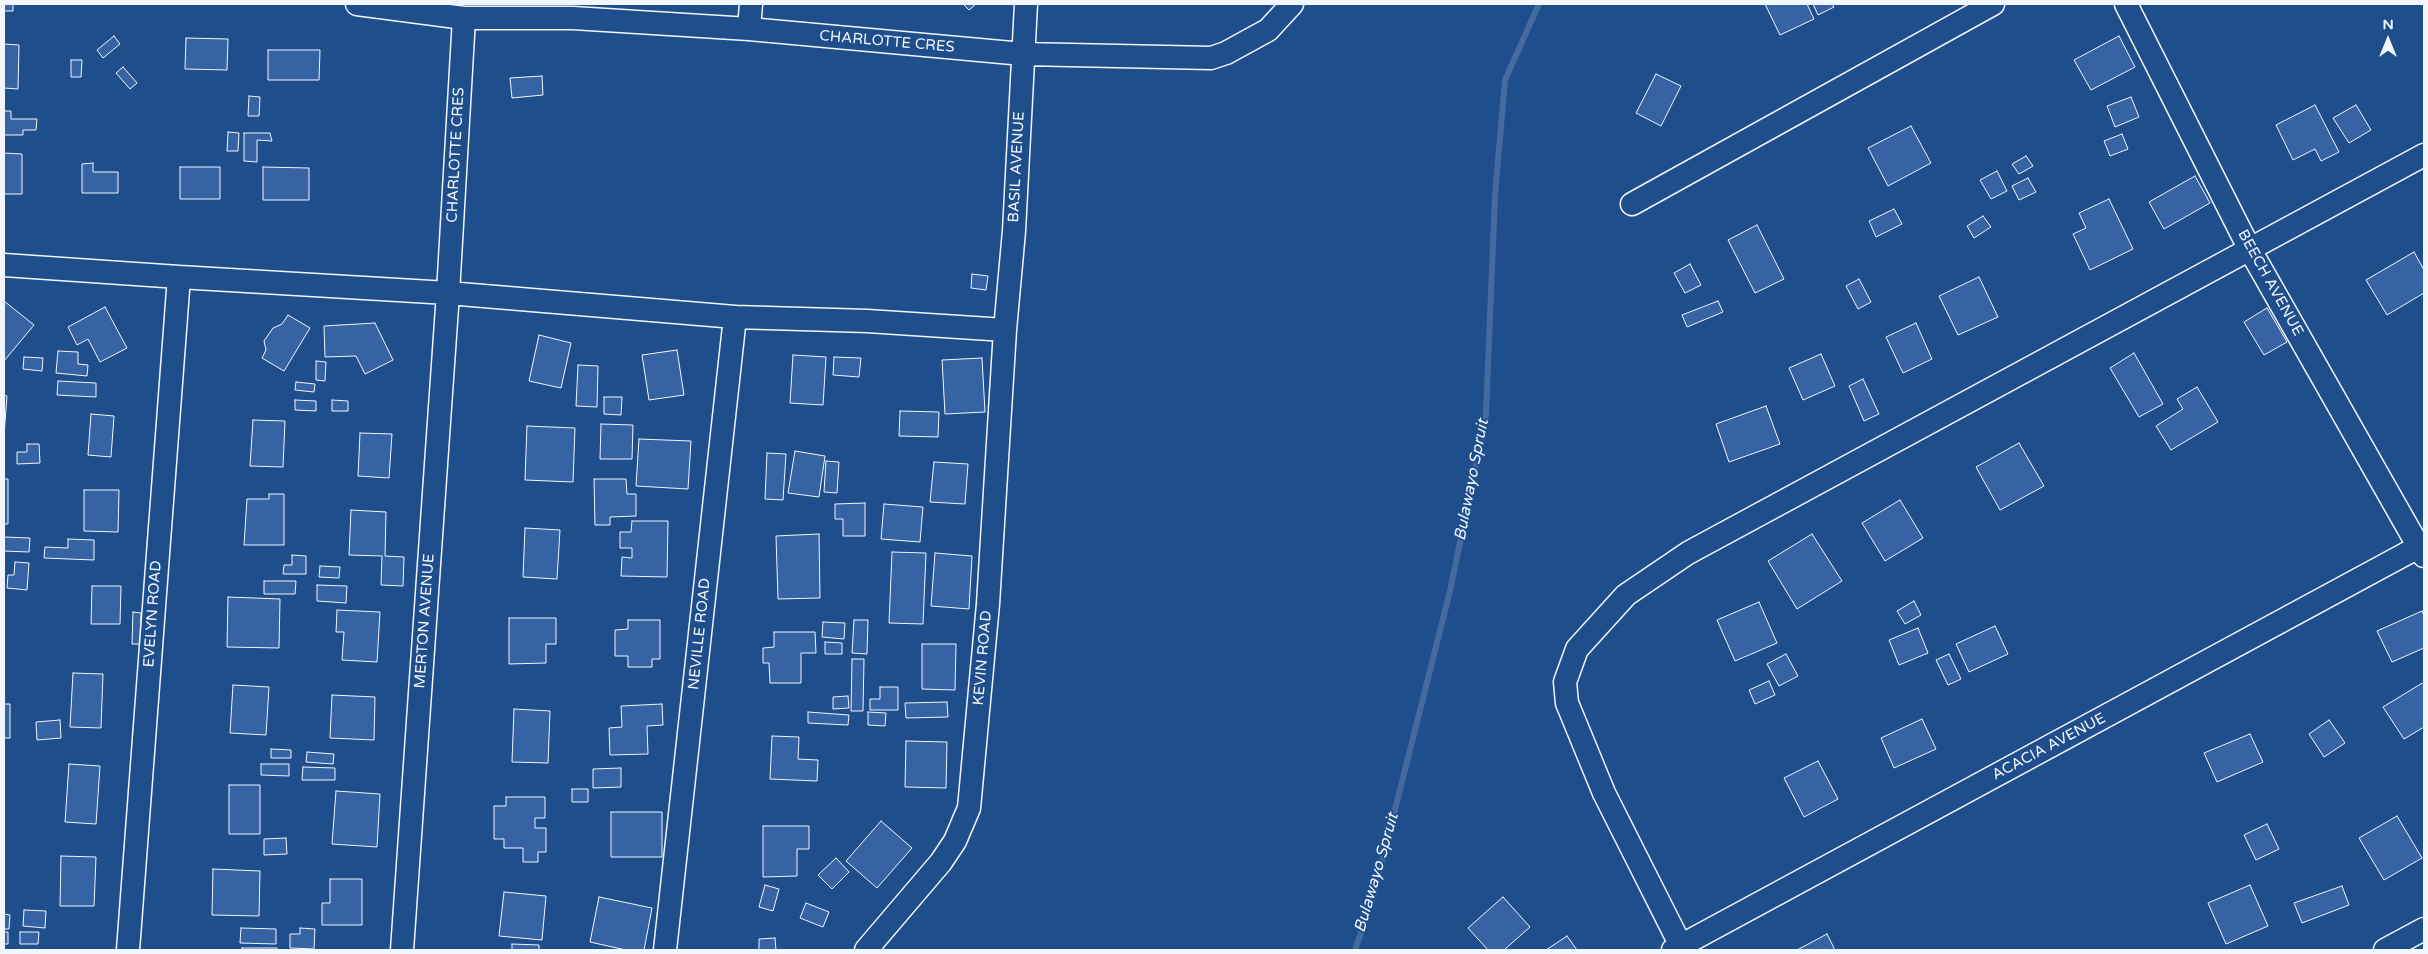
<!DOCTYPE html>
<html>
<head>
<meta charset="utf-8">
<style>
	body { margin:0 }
	#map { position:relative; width:2428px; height:954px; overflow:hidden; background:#1f4e8c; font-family:"Varela Round",sans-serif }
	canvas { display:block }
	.frame { position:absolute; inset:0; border:5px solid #f2f6ff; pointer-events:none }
	.north { position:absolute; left:2363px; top:15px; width:50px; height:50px; -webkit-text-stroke:4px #1f4e8c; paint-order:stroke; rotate:0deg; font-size:14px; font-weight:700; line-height:20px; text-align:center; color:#f2f6ff }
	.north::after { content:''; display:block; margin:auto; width:18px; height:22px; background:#f2f6ff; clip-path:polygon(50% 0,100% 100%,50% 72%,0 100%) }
</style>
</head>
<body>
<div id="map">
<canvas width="2428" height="954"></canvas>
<div class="frame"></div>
<div class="north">N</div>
</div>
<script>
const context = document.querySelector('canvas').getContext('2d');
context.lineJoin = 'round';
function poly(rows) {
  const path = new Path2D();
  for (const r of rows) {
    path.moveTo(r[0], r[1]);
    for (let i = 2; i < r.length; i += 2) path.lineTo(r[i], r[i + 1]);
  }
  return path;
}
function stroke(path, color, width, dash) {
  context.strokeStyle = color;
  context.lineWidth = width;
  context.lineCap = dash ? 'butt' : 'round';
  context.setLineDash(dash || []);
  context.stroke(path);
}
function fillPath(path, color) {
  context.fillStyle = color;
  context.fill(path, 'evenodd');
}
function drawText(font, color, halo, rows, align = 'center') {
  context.font = font + ' "Varela Round",sans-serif';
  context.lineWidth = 4;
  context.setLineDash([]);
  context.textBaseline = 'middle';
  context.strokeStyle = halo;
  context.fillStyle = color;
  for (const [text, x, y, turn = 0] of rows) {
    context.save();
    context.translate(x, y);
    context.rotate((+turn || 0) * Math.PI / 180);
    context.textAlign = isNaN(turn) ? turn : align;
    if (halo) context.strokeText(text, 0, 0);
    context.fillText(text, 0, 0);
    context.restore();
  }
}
stroke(poly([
	[1355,950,1372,901,1450,591,1486,415,1495,195,1505,80,1539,4]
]), '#446ba0', 6);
const building = poly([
	[4,4,13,4,13,11,4,11,4,4],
	[963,4,976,4,969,10,963,4],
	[1765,4,1807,4,1814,19,1780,35,1765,4],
	[1813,4,1832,4,1834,7,1818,15,1813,4],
	[114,36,120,44,103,58,97,50,114,36],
	[2119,36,2135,67,2091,90,2074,60,2119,36],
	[186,38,228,39,227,70,185,69,186,38],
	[4,44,19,45,18,89,4,88,4,44],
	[268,50,320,50,319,80,268,80,268,50],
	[71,60,82,60,81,77,71,77,71,60],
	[123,67,137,83,130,89,116,73,123,67],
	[1656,74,1681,86,1661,126,1636,113,1656,74],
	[542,76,543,95,512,98,510,78,542,76],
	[249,96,260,97,259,116,248,116,249,96],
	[2131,97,2139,117,2115,127,2107,106,2131,97],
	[2315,105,2339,152,2321,161,2315,149,2293,160,2276,125,2315,105],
	[2356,105,2371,130,2349,143,2333,118,2356,105],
	[4,111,11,111,11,119,37,119,36,130,23,130,23,135,4,135,4,111],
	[1911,126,1931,163,1888,186,1868,148,1911,126],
	[228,132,239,133,238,151,227,151,228,132],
	[244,133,270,133,272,141,257,140,257,162,244,161,244,133],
	[2122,134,2128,149,2110,156,2104,141,2122,134],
	[4,153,22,154,22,194,4,194,4,153],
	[2026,156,2033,166,2019,174,2012,164,2026,156],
	[93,163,93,172,118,172,118,193,82,193,82,164,93,163],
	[180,167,220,167,220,199,180,199,180,167],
	[263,167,309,168,309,200,263,200,263,167],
	[1997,171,2007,191,1991,199,1980,180,1997,171],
	[2195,176,2210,203,2164,229,2149,202,2195,176],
	[2028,178,2036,192,2019,200,2012,186,2028,178],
	[2109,199,2133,249,2090,270,2073,234,2086,228,2079,213,2109,199],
	[1894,209,1902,224,1876,237,1869,221,1894,209],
	[1983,216,1991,227,1974,238,1967,226,1983,216],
	[1757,225,1784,279,1755,293,1728,240,1757,225],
	[2414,252,2424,270,2424,293,2387,315,2366,280,2414,252],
	[1690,264,1701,285,1685,293,1674,273,1690,264],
	[972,274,988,276,986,290,971,288,972,274],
	[1979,277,1998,317,1958,335,1939,296,1979,277],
	[1859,279,1871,302,1858,309,1846,286,1859,279],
	[4,301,34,325,4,361,4,301],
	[1718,301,1723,312,1687,327,1682,315,1718,301],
	[105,307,127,348,100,362,88,339,77,345,68,327,105,307],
	[2267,308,2287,342,2264,355,2244,322,2267,308],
	[288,315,310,328,284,371,262,358,266,350,264,341,273,328,282,324,288,315],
	[375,323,393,360,365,374,356,356,325,357,324,326,375,323],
	[1916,323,1932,359,1903,373,1886,337,1916,323],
	[539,335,571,343,561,388,529,381,539,335],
	[677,350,684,395,649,400,642,355,677,350],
	[58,351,78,352,78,364,88,365,87,376,56,373,58,351],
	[2134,353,2163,404,2139,417,2110,368,2134,353],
	[1821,354,1835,386,1803,400,1789,368,1821,354],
	[793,355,826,357,823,405,790,403,793,355],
	[24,357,43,358,42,371,23,369,24,357],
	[834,357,861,358,859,377,833,375,834,357],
	[982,358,985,412,945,414,942,360,982,358],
	[316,361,326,362,325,381,316,380,316,361],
	[578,365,598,366,597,407,576,406,578,365],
	[1863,379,1879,414,1864,421,1849,386,1863,379],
	[58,381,96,383,96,397,57,395,58,381],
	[296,382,315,384,314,392,295,390,296,382],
	[2197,387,2218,422,2171,450,2156,426,2183,409,2177,399,2197,387],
	[4,395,7,396,4,435,4,395],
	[604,397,622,397,621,415,604,414,604,397],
	[295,400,316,401,316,411,295,410,295,400],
	[332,400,348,401,348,411,332,411,332,400],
	[1766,406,1780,444,1729,462,1716,424,1766,406],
	[900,411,939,412,938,437,899,436,900,411],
	[91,414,114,416,111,457,88,455,91,414],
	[253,420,285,421,283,467,250,466,253,420],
	[601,424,633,425,632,459,600,459,601,424],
	[527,426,575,428,573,482,525,480,527,426],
	[360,433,392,434,389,478,358,476,360,433],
	[639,439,691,441,688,489,636,486,639,439],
	[2019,443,2044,486,2000,510,1976,467,2019,443],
	[27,444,39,444,40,463,17,464,17,452,27,452,27,444],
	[795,451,825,456,819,497,788,493,795,451],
	[767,453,786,454,783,500,765,499,767,453],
	[826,461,839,462,837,493,824,492,826,461],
	[934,462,968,464,965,504,930,502,934,462],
	[4,479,8,479,8,524,4,524,4,479],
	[594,479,626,479,627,494,636,494,636,516,610,517,610,525,595,525,594,479],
	[84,490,119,490,118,532,84,531,84,490],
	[269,494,284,494,284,545,244,545,247,499,269,499,269,494],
	[1900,500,1923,538,1885,561,1862,523,1900,500],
	[865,503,865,536,843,536,843,519,835,519,835,504,865,503],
	[884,504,923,507,920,542,881,539,884,504],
	[351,510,386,512,385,556,404,557,403,586,381,585,382,556,349,555,351,510],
	[632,521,668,521,667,577,621,576,622,557,632,558,632,548,620,548,620,532,631,532,632,521],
	[525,528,560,530,557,579,523,577,525,528],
	[819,534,820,598,778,599,776,536,819,534],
	[1812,534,1842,581,1797,609,1768,561,1812,534],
	[4,537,30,538,29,552,4,551,4,537],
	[68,539,94,540,94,560,44,558,45,547,68,548,68,539],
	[892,552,926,553,923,624,889,623,892,552],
	[935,553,972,556,969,609,931,606,935,553],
	[292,555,306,556,306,574,283,574,284,565,292,565,292,555],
	[15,562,29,563,27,590,7,588,8,575,14,575,15,562],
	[320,566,340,567,339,578,319,577,320,566],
	[264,581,296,581,295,594,264,594,264,581],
	[317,585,347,586,346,603,317,601,317,585],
	[92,586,121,586,120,624,91,624,92,586],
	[228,597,280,599,279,648,227,647,228,597],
	[1914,601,1921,615,1905,624,1897,611,1914,601],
	[1759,602,1777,643,1735,661,1717,620,1759,602],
	[337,610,380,612,377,662,342,660,344,632,336,632,337,610],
	[2422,611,2424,616,2424,648,2392,662,2377,631,2422,611],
	[133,612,141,613,140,644,132,644,133,612],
	[509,618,556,618,556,644,546,644,546,663,509,664,509,618],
	[628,620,660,620,660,659,652,659,652,667,628,667,628,656,615,656,615,630,628,629,628,620],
	[854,620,868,620,867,654,852,653,854,620],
	[823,622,845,623,844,639,822,637,823,622],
	[1995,626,2008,654,1969,672,1956,644,1995,626],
	[1918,628,1928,653,1899,665,1889,640,1918,628],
	[774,632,815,632,816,653,801,653,801,683,770,683,769,663,763,663,763,648,774,647,774,632],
	[825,642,842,643,842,654,825,654,825,642],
	[922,644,956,644,955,690,922,689,922,644],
	[1786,654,1798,676,1779,686,1767,664,1786,654],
	[1949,654,1961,679,1948,685,1936,660,1949,654],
	[852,659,864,659,863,711,851,711,852,659],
	[73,673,103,674,101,728,70,727,73,673],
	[1769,681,1775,695,1755,704,1749,690,1769,681],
	[2424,682,2424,727,2404,739,2383,707,2424,682],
	[233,685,269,687,266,735,230,733,233,685],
	[880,687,898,687,898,710,870,710,870,699,880,699,880,687],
	[332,695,375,697,374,740,330,738,332,695],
	[848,696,849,708,833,709,833,697,848,696],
	[947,702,948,717,906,718,905,703,947,702],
	[4,704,10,704,10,738,4,738,4,704],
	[662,704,663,725,647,726,648,754,610,755,609,728,622,727,621,706,662,704],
	[514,709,550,711,548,763,512,762,514,709],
	[808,712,849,715,848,725,808,723,808,712],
	[868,712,886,713,885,726,868,725,868,712],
	[1922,719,1936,749,1894,768,1881,738,1922,719],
	[60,720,61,738,37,740,36,722,60,720],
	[2329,720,2345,743,2324,757,2309,734,2329,720],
	[2250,734,2263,762,2217,782,2204,753,2250,734],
	[772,736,799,737,798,759,818,760,817,781,770,779,772,736],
	[906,741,947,742,946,788,905,787,906,741],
	[271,749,291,750,291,758,271,758,271,749],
	[307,752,334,754,333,764,306,762,307,752],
	[1818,761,1838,799,1804,817,1784,778,1818,761],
	[69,764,100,766,96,824,65,822,69,764],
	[261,764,289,764,289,776,261,775,261,764],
	[303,767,335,768,335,780,302,780,303,767],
	[621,768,621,787,593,788,593,769,621,768],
	[229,785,260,785,260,834,229,834,229,785],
	[572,789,588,789,588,802,572,802,572,789],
	[336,791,380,794,377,847,332,844,336,791],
	[506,797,545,797,545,818,535,818,535,828,546,828,546,852,538,852,538,862,523,862,523,848,504,848,504,839,494,839,494,806,506,806,506,797],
	[611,812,662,812,662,857,611,857,611,812],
	[2397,816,2422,858,2384,880,2359,838,2397,816],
	[881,821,912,848,877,888,846,861,881,821],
	[2267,824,2279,849,2256,860,2244,835,2267,824],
	[763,826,809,826,809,849,797,849,797,876,763,877,763,826],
	[286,838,287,854,264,855,264,839,286,838],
	[61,856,96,857,94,906,60,906,61,856],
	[836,858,849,872,832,889,818,875,836,858],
	[213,869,260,871,259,916,212,915,213,869],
	[330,879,362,879,362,925,322,925,322,903,330,903,330,879],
	[765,885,779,889,773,911,759,907,765,885],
	[2250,885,2268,926,2226,944,2208,903,2250,885],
	[2342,886,2349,905,2302,923,2294,903,2342,886],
	[504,892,546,896,542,940,499,936,504,892],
	[599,897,652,908,644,950,626,950,590,942,599,897],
	[1503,897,1530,927,1504,950,1488,950,1468,928,1503,897],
	[806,903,829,912,823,927,800,918,806,903],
	[24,910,46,911,45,928,23,926,24,910],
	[4,914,10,915,9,929,4,929,4,914],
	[241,928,276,929,276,944,240,943,241,928],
	[300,928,315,929,314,949,290,948,290,934,300,934,300,928],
	[4,932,8,932,8,944,4,944,4,932],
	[20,932,39,932,38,944,20,944,20,932],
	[1827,934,1835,950,1797,950,1827,934],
	[1567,936,1577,950,1546,950,1567,936],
	[775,938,776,950,759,950,759,939,775,938],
	[512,944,539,945,539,950,512,950,512,944],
	[242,948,277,948,277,950,242,950,242,948]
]);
fillPath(building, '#3563a3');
stroke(building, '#f2f6ff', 1);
const minor = poly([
	[357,4,464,18,573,18,749,29,1023,54,1211,58,1226,53,1268,30,1292,4],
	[2126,4,2249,248,2424,556],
	[749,29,751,4],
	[1632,204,1993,4],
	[4,265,179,277,448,293,735,317,867,321,1005,330],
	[128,950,179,277],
	[402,950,448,293,464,18],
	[665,950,735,317],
	[866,950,941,862,955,841,969,808,988,604,1005,330,1014,231,1026,4],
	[1673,950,2424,544],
	[1683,950,1604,793,1567,703,1565,682,1577,649,1626,595,1688,553,2424,155],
	[2385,950,2424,929]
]);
stroke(minor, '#f2f6ff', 25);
stroke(minor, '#1f4e8c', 22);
drawText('15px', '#f2f6ff', '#1f4e8c', [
	["CHARLOTTE CRES",887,42,5],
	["CHARLOTTE CRES",456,155,-87],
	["BASIL AVENUE",1017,167,-87],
	["BEECH AVENUE",2270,283,61],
	["EVELYN ROAD",153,614,-86],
	["MERTON AVENUE",425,621,-86],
	["NEVILLE ROAD",700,634,-84],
	["KEVIN ROAD",983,658,-85],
	["ACACIA AVENUE",2049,747,-28]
]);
drawText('italic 16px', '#f2f6ff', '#1f4e8c', [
	["Bulawayo Spruit",1472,480,-79],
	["Bulawayo Spruit",1377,873,-74]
]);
</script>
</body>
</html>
